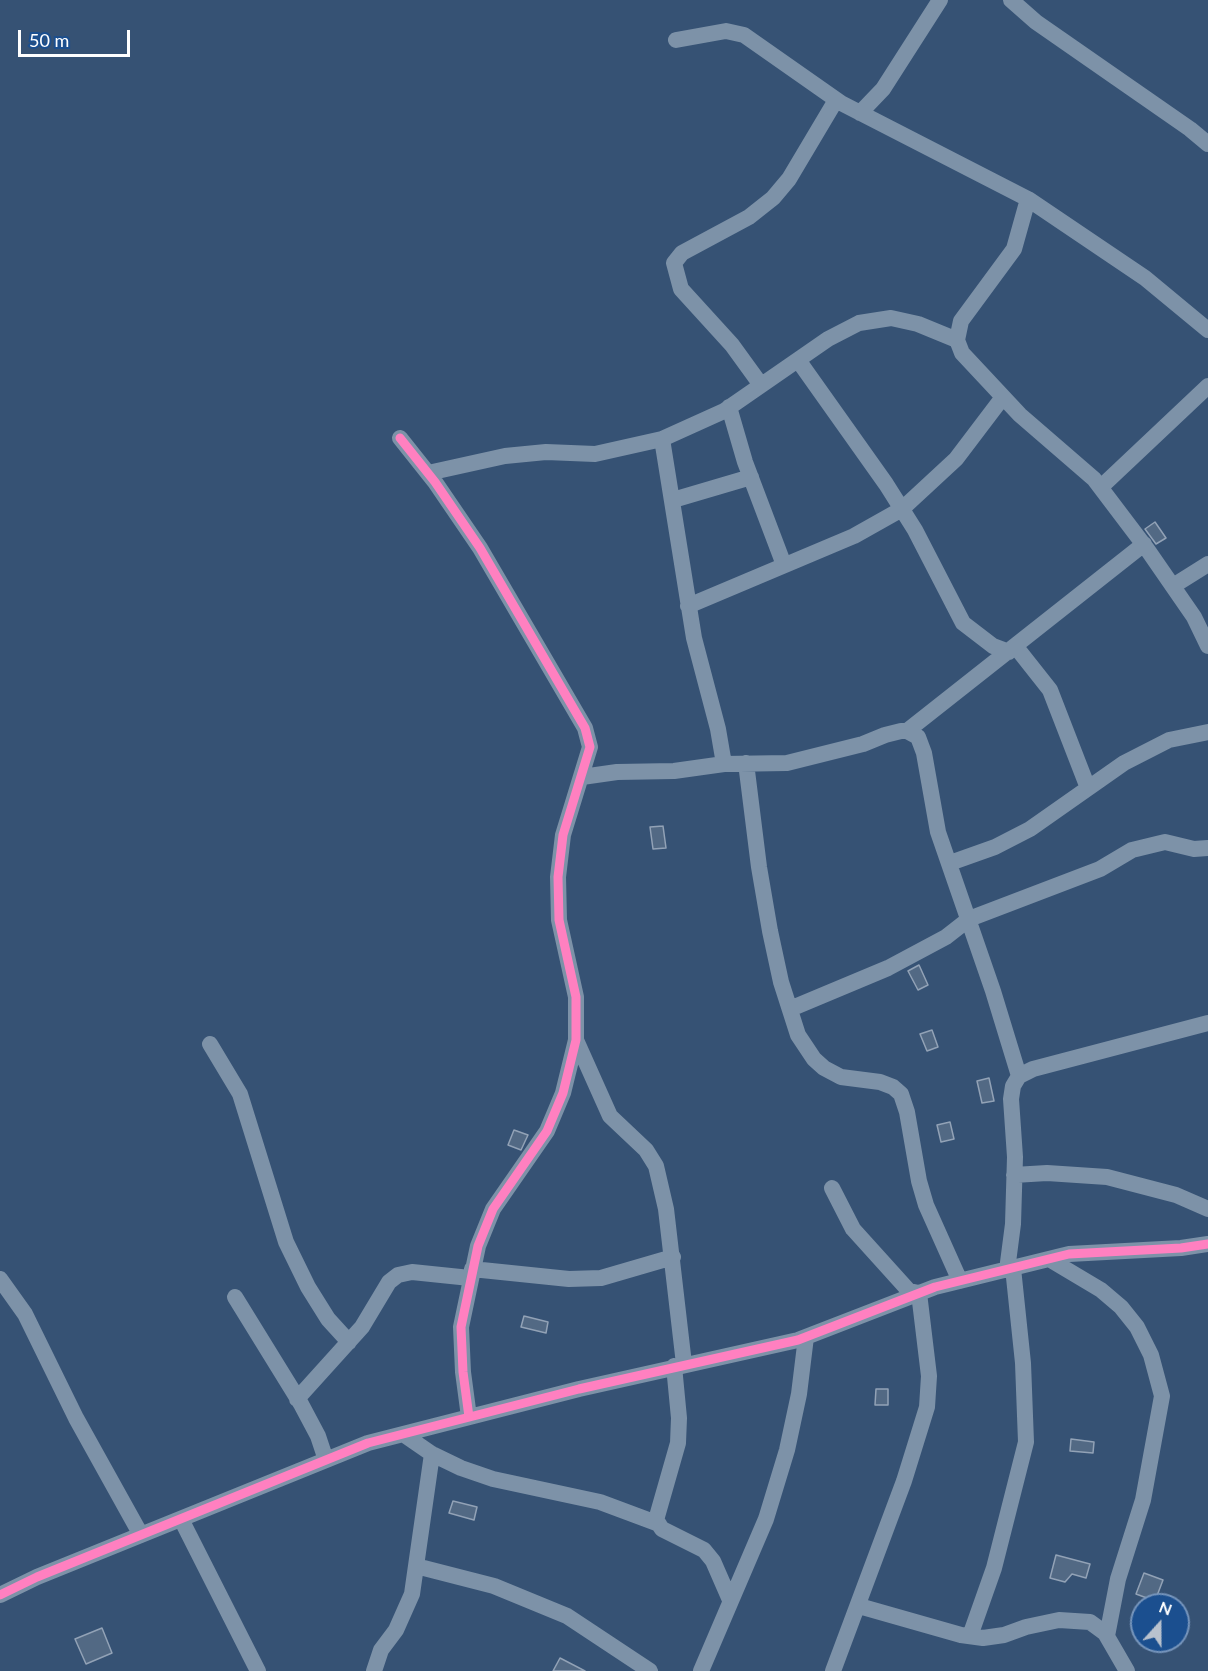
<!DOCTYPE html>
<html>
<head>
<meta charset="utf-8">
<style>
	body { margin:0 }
	#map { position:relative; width:1208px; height:1671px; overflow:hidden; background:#365274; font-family:Lato,sans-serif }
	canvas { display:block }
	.north { position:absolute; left:1130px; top:1593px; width:60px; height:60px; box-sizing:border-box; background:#1b4f8f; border:2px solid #7695bc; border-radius:50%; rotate:21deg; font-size:16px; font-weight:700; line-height:24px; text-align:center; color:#fff }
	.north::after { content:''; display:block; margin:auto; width:21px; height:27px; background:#b9c2ce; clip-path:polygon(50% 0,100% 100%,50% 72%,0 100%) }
	.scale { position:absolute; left:18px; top:30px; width:112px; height:27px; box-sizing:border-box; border:3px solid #fff; border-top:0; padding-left:8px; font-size:18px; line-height:21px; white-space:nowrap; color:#fff; -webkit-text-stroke:4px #1b4f8f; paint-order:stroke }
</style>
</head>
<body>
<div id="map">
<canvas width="1208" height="1671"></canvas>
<div class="north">N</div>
<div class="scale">50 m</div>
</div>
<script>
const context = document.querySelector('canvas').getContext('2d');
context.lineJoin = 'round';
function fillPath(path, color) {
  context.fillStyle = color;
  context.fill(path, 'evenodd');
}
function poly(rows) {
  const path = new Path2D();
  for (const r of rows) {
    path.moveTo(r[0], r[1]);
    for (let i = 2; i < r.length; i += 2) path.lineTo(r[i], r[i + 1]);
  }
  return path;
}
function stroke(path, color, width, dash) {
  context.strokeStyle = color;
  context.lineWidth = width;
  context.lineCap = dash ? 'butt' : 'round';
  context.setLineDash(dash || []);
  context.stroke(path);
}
const building = poly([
	[1155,522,1166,538,1156,544,1145,529,1155,522],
	[663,826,666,848,653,849,650,827,663,826],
	[919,965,928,985,918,990,908,971,919,965],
	[932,1030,938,1047,927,1051,920,1034,932,1030],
	[989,1078,994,1101,982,1103,977,1081,989,1078],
	[950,1122,954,1139,941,1142,937,1125,950,1122],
	[514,1130,528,1135,521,1150,508,1145,514,1130],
	[524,1316,548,1322,546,1333,521,1327,524,1316],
	[876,1389,888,1389,888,1405,875,1405,876,1389],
	[1071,1439,1094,1442,1093,1453,1070,1451,1071,1439],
	[453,1501,477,1507,474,1520,449,1513,453,1501],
	[1056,1555,1090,1564,1086,1578,1072,1574,1065,1582,1050,1578,1056,1555],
	[1144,1573,1163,1580,1155,1601,1136,1594,1144,1573],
	[102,1628,112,1653,86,1664,75,1639,102,1628],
	[560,1658,585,1671,553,1671,560,1658]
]);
fillPath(building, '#526984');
stroke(building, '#92a2b6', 1.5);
stroke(poly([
	[1011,0,1036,22,1190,129,1208,144],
	[676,40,726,31,744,35,841,103,1028,199,1145,278,1208,330],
	[860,113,883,89,940,0],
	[1028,199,1014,249,961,321,957,340,962,353,1020,415,1094,479,1147,549,1194,617,1208,646],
	[798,360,886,484,915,530,963,623,993,646,1009,652],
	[761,385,732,345,681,289,674,263,682,253,749,217,773,198,789,179,836,100],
	[729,407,745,462,784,565],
	[400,438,435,482,480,548,585,728,590,747,563,835,558,877,559,920,576,997,576,1040,563,1093,547,1131,493,1209,478,1246,461,1327,463,1372,469,1417],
	[662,439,694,638,718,729,724,764],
	[428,473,505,456,546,452,595,454,662,439,724,411,828,339,859,323,891,318,918,324,957,340],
	[1101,487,1208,386],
	[673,500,751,477],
	[1173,586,1208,564],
	[688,606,854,536,902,509,956,459,1003,397],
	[1016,647,1050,690,1088,788],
	[907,731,1144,544],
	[746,763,759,867,770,931,781,982,798,1035,814,1059,824,1068,841,1077,880,1082,893,1087,901,1094,907,1112,919,1181,926,1205,960,1281],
	[582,777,617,772,674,771,724,764,787,763,863,744,885,735,901,731,907,731,918,737,924,753,938,832,993,991,1019,1076],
	[950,863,995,847,1030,829,1124,763,1169,740,1208,732],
	[790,1009,888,968,946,937,969,919,1100,869,1132,850,1165,842,1194,849,1208,848],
	[576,1040,610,1116,646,1150,656,1166,666,1209,684,1364],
	[210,1044,240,1094,286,1242,308,1287,328,1319,349,1342],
	[1014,1175,1047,1173,1107,1177,1176,1195,1208,1209],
	[832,1188,853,1229,909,1291,919,1293,929,1376,927,1407,904,1481,833,1671],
	[1049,1259,1101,1290,1121,1307,1137,1327,1151,1355,1162,1396,1143,1500,1118,1579,1107,1636],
	[472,1269,569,1279,601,1278,673,1257],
	[1007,1270,1013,1224,1015,1157,1011,1099,1013,1086,1019,1076,1033,1069,1208,1023],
	[0,1279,25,1314,76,1418,141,1535],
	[235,1297,301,1404,318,1436,326,1460],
	[674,1366,679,1418,678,1443,656,1520,662,1529,704,1550,713,1561,730,1600],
	[297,1399,362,1327,389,1282,398,1275,412,1272,470,1278],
	[403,1434,432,1454,461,1468,493,1479,600,1502,659,1524],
	[181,1519,258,1671],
	[416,1566,494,1586,567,1616,650,1671],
	[0,1595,37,1577,368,1443,579,1389,798,1340,935,1287,1069,1254,1181,1248,1208,1244],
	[859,1606,961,1635,983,1638,1004,1635,1026,1627,1059,1620,1090,1622,1105,1633,1127,1671],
	[970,1636,994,1568,1026,1442,1023,1363,1013,1268],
	[374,1671,381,1650,396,1630,412,1594,432,1454],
	[701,1671,766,1519,787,1450,799,1394,806,1337]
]), '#7d92a8', 16);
stroke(poly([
	[400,438,435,482,480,548,585,728,590,747,563,835,558,877,559,920,576,997,576,1040,563,1093,547,1131,493,1209,478,1246,461,1327,463,1372,469,1417],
	[0,1595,37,1577,368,1443,579,1389,798,1340,935,1287,1069,1254,1181,1248,1208,1244]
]), '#ff80c0', 9);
</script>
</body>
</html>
